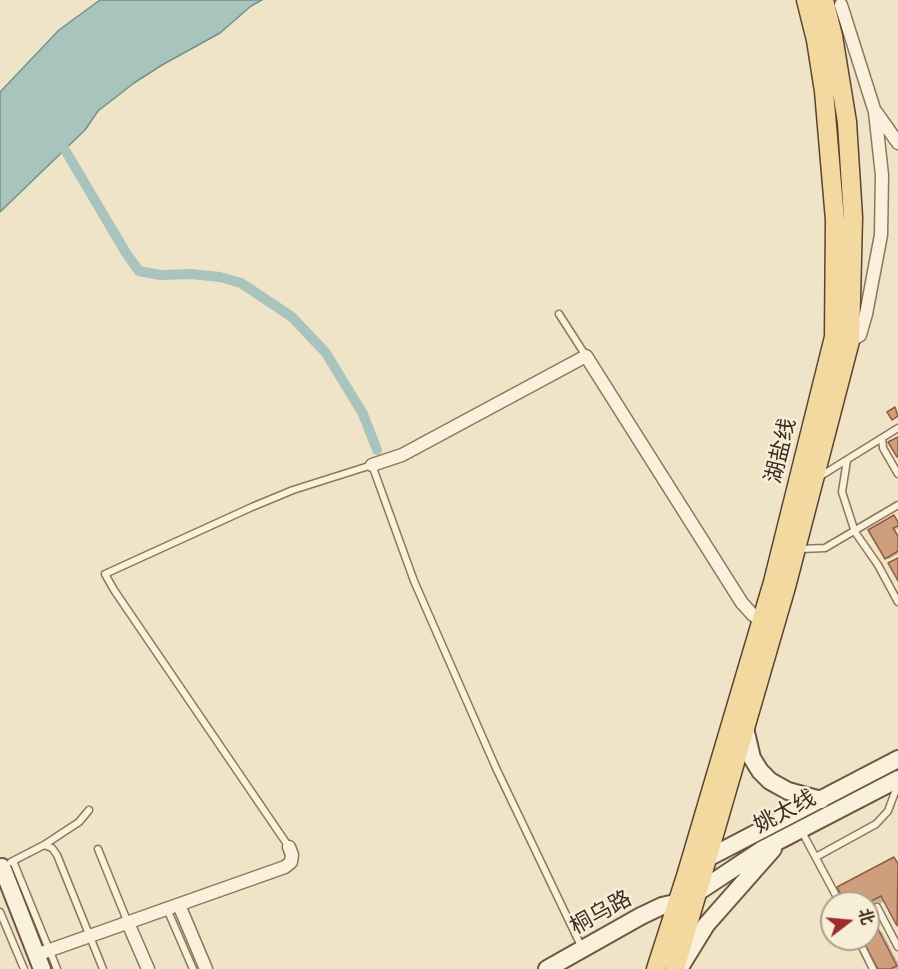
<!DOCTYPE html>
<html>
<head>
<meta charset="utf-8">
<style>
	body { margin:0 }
	#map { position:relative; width:898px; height:969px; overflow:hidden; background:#f0e4c8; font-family:"Zilla Slab","Noto Sans SC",serif }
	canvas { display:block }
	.north { position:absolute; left:820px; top:891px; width:60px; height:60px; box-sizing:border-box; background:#f7eed8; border:2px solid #ada18e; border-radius:50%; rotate:74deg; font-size:16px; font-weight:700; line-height:24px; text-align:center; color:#3d2e20 }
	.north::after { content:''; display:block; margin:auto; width:21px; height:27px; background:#9e2a2b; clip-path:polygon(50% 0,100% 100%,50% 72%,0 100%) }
</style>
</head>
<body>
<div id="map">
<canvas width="898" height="969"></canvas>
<div class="north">北</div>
</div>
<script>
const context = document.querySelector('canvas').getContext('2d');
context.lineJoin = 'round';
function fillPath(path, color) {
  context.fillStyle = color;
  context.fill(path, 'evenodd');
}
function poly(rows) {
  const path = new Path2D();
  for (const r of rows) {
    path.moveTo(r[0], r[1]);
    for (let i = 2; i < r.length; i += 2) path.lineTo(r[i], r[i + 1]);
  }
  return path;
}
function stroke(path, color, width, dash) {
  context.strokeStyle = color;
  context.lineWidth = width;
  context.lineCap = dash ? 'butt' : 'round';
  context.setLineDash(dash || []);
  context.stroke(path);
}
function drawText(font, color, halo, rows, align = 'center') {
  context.font = font + ' "Zilla Slab","Noto Sans SC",serif';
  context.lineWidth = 5;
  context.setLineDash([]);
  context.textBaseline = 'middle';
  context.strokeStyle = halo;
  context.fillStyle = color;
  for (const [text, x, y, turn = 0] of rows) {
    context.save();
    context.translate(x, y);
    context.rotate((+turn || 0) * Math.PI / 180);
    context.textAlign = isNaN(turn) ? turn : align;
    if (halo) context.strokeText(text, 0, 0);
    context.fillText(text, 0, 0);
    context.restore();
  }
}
const water = poly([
	[100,0,262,0,251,6,220,33,162,65,134,83,98,111,85,130,0,212,0,92,59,30,100,0]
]);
fillPath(water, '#a9c4bc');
stroke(water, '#6f938a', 1.5);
fillPath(poly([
	[894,517,898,521,898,528,895,530,898,535,898,554,889,559,886,558],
	[894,859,898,861,898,926,885,901,868,910,868,903,847,903],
	[877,929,882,932,898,963,898,969,879,969,864,939,868,939,868,934]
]), '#0003');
stroke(poly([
	[58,138,126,253,139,271,160,275,191,274,220,277,241,283,292,317,326,353,363,414,377,450]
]), '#a9c4bc', 10);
const building = poly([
	[895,407,898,416,892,420,887,412,895,407],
	[898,437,898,457,897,457,888,442,898,437],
	[894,515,898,522,898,526,893,528,898,536,898,551,885,559,868,530,894,515],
	[898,558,898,581,888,563,898,558],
	[894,857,898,864,897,926,881,896,868,903,845,903,837,887,894,857],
	[877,927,897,966,890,969,878,969,862,939,868,939,868,932,877,927]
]);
fillPath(building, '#cf9f7d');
stroke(building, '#8d5f41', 1.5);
const lane = poly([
	[559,314,586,356],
	[882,438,883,448,898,474],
	[847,460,842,492,855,532,878,565,898,602],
	[819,477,898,428],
	[800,549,825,548,898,505],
	[801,830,840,903],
	[44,845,52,848,57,855,103,969],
	[289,847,114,590,105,574,252,507,293,490,372,465,414,581,496,768,582,948],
	[98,849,128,923],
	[816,857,876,824,888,811,898,784],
	[13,861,57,969],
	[11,862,44,845,79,822,89,810],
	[167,909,193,969],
	[0,912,24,969],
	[868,912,877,907,898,947],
	[858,939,873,969]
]);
const street = poly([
	[841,5,875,112,882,175,881,235,866,314,860,335,850,341],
	[876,112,898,143],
	[372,465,402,455,586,356,742,603,753,615,761,621],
	[179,905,206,969],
	[128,923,148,969],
	[36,955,285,867,291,862,292,855,289,847]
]);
const secondary = poly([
	[745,728,752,758,760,771,770,781,788,791,821,800],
	[706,859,898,759],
	[2,867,42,969],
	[698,892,763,849,898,779],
	[547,969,641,916,662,906,679,902],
	[679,969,706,925,773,849]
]);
const primary = poly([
	[656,969,686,876,773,582,834,337,835,220,824,91,816,40,806,0],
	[675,969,786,587,850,341,853,217,847,122,833,36,824,0]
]);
stroke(lane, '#8d765c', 9);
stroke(street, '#8d765c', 15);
stroke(secondary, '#6f573f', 20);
stroke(primary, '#5b4430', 21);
stroke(lane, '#faf1dc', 6);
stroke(street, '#faf1dc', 12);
stroke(secondary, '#faf1dc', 16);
stroke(primary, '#f3d9a0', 18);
drawText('22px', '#3d2e20', '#f7eed8', [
	["湖盐线",781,451,-76],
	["姚太线",785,812,-28],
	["桐乌路",601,913,-29]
]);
</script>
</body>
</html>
